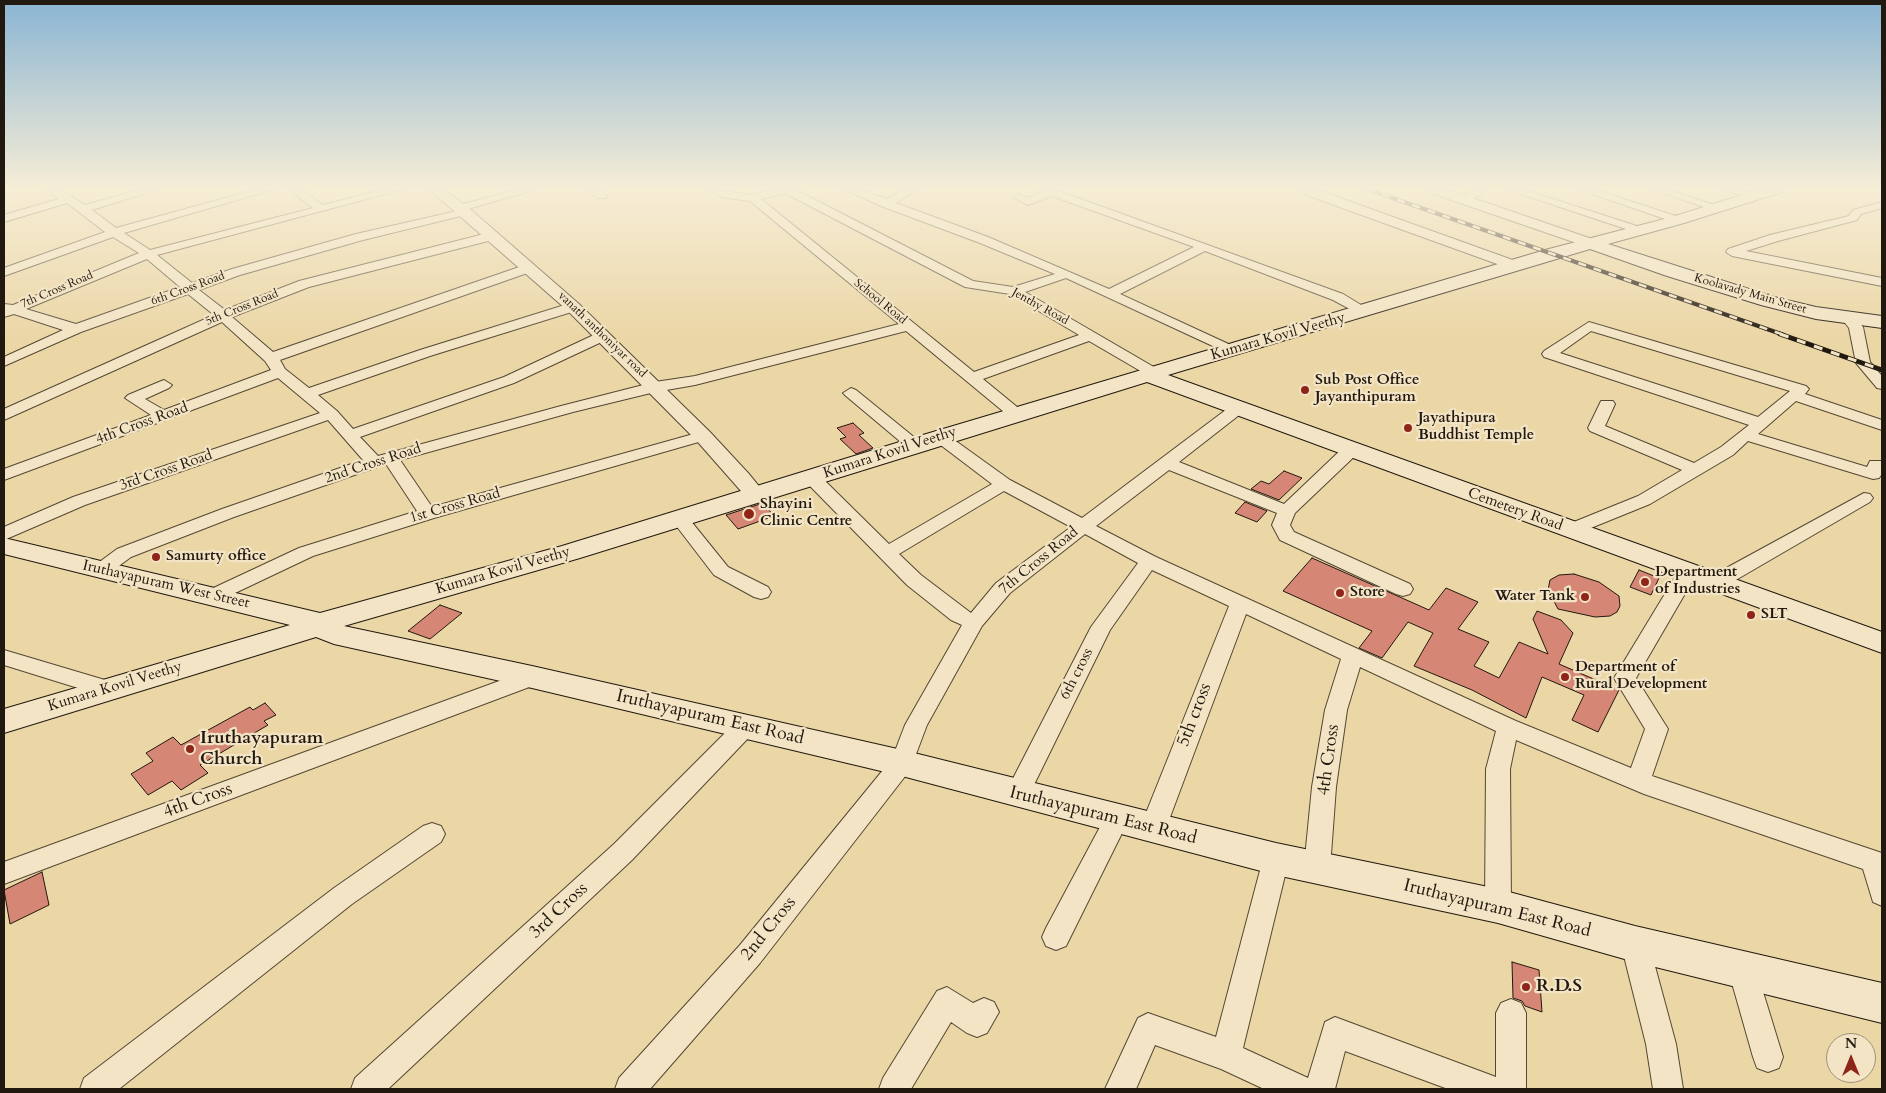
<!DOCTYPE html>
<html>
<head>
<meta charset="utf-8">
<style>
	body { margin:0 }
	#map { position:relative; width:1886px; height:1093px; overflow:hidden; background:#ebd6a5; font-family:Cardo,serif }
	canvas { display:block }
	.frame { position:absolute; inset:0; border:5px solid #21180f; pointer-events:none }
	.north { position:absolute; left:1826px; top:1033px; width:50px; height:50px; box-sizing:border-box; background:#f2e4c4; border:1px solid #9e927c; border-radius:50%; rotate:0deg; font-size:14px; font-weight:700; line-height:20px; text-align:center; color:#21180f }
	.north::after { content:''; display:block; margin:auto; width:18px; height:22px; background:#8f2418; clip-path:polygon(50% 0,100% 100%,50% 72%,0 100%) }
</style>
</head>
<body>
<div id="map">
<canvas width="1886" height="1093"></canvas>
<div class="frame"></div>
<div class="north">N</div>
</div>
<script>
const context = document.querySelector('canvas').getContext('2d');
context.lineJoin = 'round';
function fillPath(path, color) {
  context.fillStyle = color;
  context.fill(path, 'evenodd');
}
function poly(rows) {
  const path = new Path2D();
  for (const r of rows) {
    path.moveTo(r[0], r[1]);
    for (let i = 2; i < r.length; i += 2) path.lineTo(r[i], r[i + 1]);
  }
  return path;
}
function stroke(path, color, width, dash) {
  context.strokeStyle = color;
  context.lineWidth = width;
  context.lineCap = dash ? 'butt' : 'round';
  context.setLineDash(dash || []);
  context.stroke(path);
}
function drawText(font, color, halo, rows, align = 'center') {
  context.font = font + ' Cardo,serif';
  context.lineWidth = 4.5;
  context.setLineDash([]);
  context.textBaseline = 'middle';
  context.strokeStyle = halo;
  context.fillStyle = color;
  for (const [text, x, y, turn = 0] of rows) {
    context.save();
    context.translate(x, y);
    context.rotate((+turn || 0) * Math.PI / 180);
    context.textAlign = isNaN(turn) ? turn : align;
    if (halo) context.strokeText(text, 0, 0);
    context.fillText(text, 0, 0);
    context.restore();
  }
}
const building = poly([
	[853,423,864,433,859,435,873,448,856,454,840,439,846,437,837,428,853,423],
	[1284,471,1302,478,1279,500,1251,489,1261,481,1269,484,1284,471],
	[1245,502,1267,511,1257,522,1235,513,1245,502],
	[763,503,774,516,738,529,726,515,763,503],
	[1312,558,1429,610,1446,588,1478,602,1458,629,1489,642,1474,666,1499,678,1519,642,1548,654,1533,619,1537,611,1561,620,1573,633,1559,664,1619,690,1598,732,1572,720,1584,695,1542,677,1526,718,1472,690,1414,666,1433,633,1408,622,1382,658,1359,648,1372,631,1283,591,1312,558],
	[1639,570,1659,578,1651,595,1630,587,1639,570],
	[1574,574,1599,582,1619,596,1620,606,1617,612,1610,616,1595,617,1558,609,1548,590,1550,580,1559,575,1574,574],
	[440,605,462,613,430,639,408,631,440,605],
	[265,703,276,715,264,721,268,725,200,765,208,773,181,790,172,781,148,795,131,774,153,761,146,753,173,737,181,745,250,707,253,710,265,703],
	[42,872,49,905,10,924,4,890,42,872],
	[1512,962,1539,970,1542,1012,1525,1006,1522,1001,1513,998,1512,962]
]);
fillPath(building, '#d68675');
stroke(building, '#21180f', 1);
const minor = poly([
	[46,189,59,189,85,205,142,189,159,189,92,210,116,228,258,189,275,189,124,233,150,250,313,208,288,189,300,189,323,205,386,189,404,189,157,255,192,283,232,269,356,234,457,211,454,208,456,206,519,189,537,189,468,209,471,212,469,214,363,240,240,275,199,290,225,310,299,281,492,232,498,236,496,239,309,287,232,317,273,352,525,265,529,264,535,268,533,271,280,360,285,369,309,388,420,350,568,304,573,303,580,307,578,310,430,356,318,395,337,411,353,429,504,377,598,333,603,332,610,336,608,339,514,383,360,437,378,456,561,406,655,382,695,376,899,324,750,201,721,197,709,189,753,195,773,189,794,189,973,281,1013,287,1055,274,980,243,881,206,844,189,859,189,886,199,905,189,918,189,896,203,988,237,1109,289,1194,247,1052,196,1028,205,1013,197,1018,194,1028,198,1042,192,1038,189,1053,189,1343,294,1371,311,1369,314,1359,314,1333,300,1205,251,1120,294,1235,347,1237,350,1235,353,1230,354,1066,278,1025,292,1159,370,1161,373,1159,376,1149,376,1089,341,983,379,1022,411,1024,414,1022,417,1016,419,1010,417,906,331,695,385,655,392,573,412,400,460,432,507,697,433,703,431,711,436,709,439,434,518,313,556,214,603,207,601,204,596,207,591,299,548,417,511,386,464,234,517,131,557,108,574,101,576,94,574,91,570,94,566,117,549,222,509,363,460,328,420,85,505,4,540,4,527,73,497,320,413,278,378,4,480,4,469,151,415,125,398,128,395,159,382,164,380,172,385,169,388,145,399,164,410,271,370,265,361,222,322,4,420,4,409,214,315,188,294,81,332,4,366,4,357,63,330,14,314,4,317,4,304,13,305,139,253,113,237,4,276,4,268,105,232,67,203,4,222,4,215,59,199,46,189],
	[785,193,965,287,1010,294,1079,335,974,372,761,199,785,193],
	[147,259,180,287,76,324,26,309,147,259],
	[585,189,598,189,607,196,606,198,598,198,585,189],
	[1476,189,1489,189,1469,202,1461,202,1461,198,1476,189],
	[1506,189,1522,189,1643,228,1645,230,1643,232,1635,232,1506,189],
	[1577,189,1593,189,1682,218,1684,220,1682,222,1674,222,1577,189],
	[1651,189,1667,189,1723,208,1717,211,1713,210,1651,189],
	[1724,189,1740,189,1758,197,1753,200,1724,189],
	[1882,202,1882,208,1861,214,1857,220,1778,241,1746,251,1882,278,1882,286,1732,256,1726,252,1728,249,1770,235,1849,216,1853,210,1882,202],
	[1848,314,1853,315,1863,327,1870,362,1882,376,1882,389,1877,388,1856,363,1849,328,1841,318,1848,314],
	[1589,322,1806,386,1809,389,1805,394,1882,420,1882,430,1796,401,1758,434,1867,467,1870,461,1882,461,1882,474,1879,478,1873,479,1748,441,1733,455,1650,504,1576,534,1564,534,1561,530,1564,526,1638,496,1682,470,1590,431,1588,428,1601,401,1613,401,1615,404,1605,426,1694,463,1721,447,1749,425,1544,357,1542,354,1544,351,1589,322],
	[1591,331,1790,391,1758,417,1560,353,1591,331],
	[851,388,856,390,920,442,922,445,920,448,908,448,846,396,843,393,851,388],
	[1237,404,1245,409,1243,412,1179,462,1284,504,1346,445,1358,445,1360,449,1358,453,1295,513,1290,525,1294,532,1410,584,1413,589,1410,594,1403,596,1396,594,1280,540,1272,525,1277,513,1169,470,1096,526,1156,557,1516,721,1631,768,1645,729,1614,678,1680,569,1687,567,1694,569,1697,573,1636,678,1668,729,1652,776,1882,853,1882,906,1873,902,1863,869,1644,794,1516,740,1510,769,1511,906,1507,915,1498,918,1489,915,1485,906,1486,769,1496,731,1360,667,1347,710,1336,787,1330,868,1326,876,1317,879,1308,876,1304,868,1312,787,1325,710,1341,659,1246,614,1166,828,1162,835,1153,839,1144,835,1140,828,1229,606,1152,570,1110,630,1026,801,1017,804,1008,801,1005,794,1091,627,1138,563,1085,534,1010,593,982,626,927,725,910,770,760,963,650,1089,615,1089,619,1078,740,945,892,759,905,725,962,625,951,620,907,585,806,482,803,478,806,474,818,474,889,544,992,484,934,440,932,437,934,434,940,432,946,434,1010,480,1082,518,1231,406,1237,404],
	[1004,491,1071,527,996,583,971,613,921,575,899,554,1004,491],
	[1864,493,1870,494,1873,498,1870,502,1722,588,1715,589,1708,588,1705,583,1708,578,1864,493],
	[680,513,686,515,728,567,768,587,771,592,768,597,761,599,754,597,714,575,671,519,674,515,680,513],
	[4,650,115,683,118,689,115,695,107,697,4,665,4,650],
	[532,669,540,671,543,677,540,683,4,884,4,862,532,669],
	[746,717,754,720,757,726,754,732,632,860,388,1089,351,1089,355,1078,614,844,738,720,746,717],
	[1117,809,1126,812,1129,819,1066,946,1056,950,1046,946,1042,937,1046,928,1108,812,1117,809],
	[432,823,441,826,445,834,441,842,352,904,119,1089,80,1089,84,1078,334,888,423,826,432,823],
	[1276,848,1285,851,1289,859,1243,1048,1308,1078,1325,1022,1335,1017,1496,1077,1496,1013,1501,1003,1511,999,1521,1003,1526,1013,1526,1089,1448,1089,1345,1051,1335,1089,1264,1089,1221,1069,1155,1045,1136,1089,1105,1089,1138,1018,1148,1013,1216,1037,1263,859,1267,851,1276,848],
	[1635,931,1645,935,1649,944,1676,1044,1683,1089,1653,1089,1646,1044,1621,944,1625,935,1635,931],
	[1742,956,1752,960,1756,969,1783,1057,1779,1068,1768,1072,1757,1068,1753,1057,1728,969,1732,960,1742,956],
	[947,987,973,1003,984,998,994,1002,999,1012,987,1033,977,1037,967,1033,951,1022,911,1089,879,1089,883,1078,937,991,947,987]
]);
const tertiary = poly([
	[429,189,443,189,470,209,579,304,710,432,749,474,766,495,762,499,755,501,748,499,696,440,567,310,429,189],
	[1297,189,1315,189,1521,263,1523,266,1521,269,1511,269,1298,192,1297,189],
	[1427,189,1446,189,1598,241,1600,244,1593,248,1588,247,1428,192,1427,189]
]);
const secondary = poly([
	[1761,189,1784,189,1782,192,1684,223,1608,244,1774,297,1816,307,1882,316,1882,328,1816,319,1761,305,1667,276,1590,249,1168,375,1882,632,1882,653,1147,382,580,558,344,626,532,666,902,750,1276,843,1498,889,1635,926,1882,983,1882,1023,1635,962,1498,923,1276,875,902,776,532,688,334,644,316,637,4,733,4,709,290,625,4,554,4,538,320,613,562,546,906,440,1545,250,1672,217,1761,189]
]);
stroke(minor, '#544834', 2);
stroke(tertiary, '#544834', 2);
stroke(secondary, '#21180f', 2);
fillPath(minor, '#f2e4c4');
fillPath(tertiary, '#f2e4c4');
fillPath(secondary, '#f2e4c4');
const railFar1 = poly([
	[1367,189,1784,335]
]);
const rail = poly([
	[1780,334,1882,370]
]);
stroke(railFar1, '#21180f', 4);
stroke(rail, '#21180f', 5);
stroke(railFar1, '#f2e4c4', 2.5, [8]);
stroke(rail, '#f2e4c4', 3, [9]);
const sky = context.createLinearGradient(0, 0, 0, 342);
sky.addColorStop(0, '#8ab5d3');
sky.addColorStop(0.55, '#f6edd6');
sky.addColorStop(1, '#f6edd600');
context.fillStyle = sky;
context.fillRect(0, 0, 1886, 342);
for (const [x, y, r, color] of [
	[1305,390,5,"#8f2418"],
	[1408,428,5,"#8f2418"],
	[749,514,6,"#8f2418"],
	[156,557,5,"#8f2418"],
	[1645,582,5,"#8f2418"],
	[1340,593,5,"#8f2418"],
	[1585,597,5,"#8f2418"],
	[1751,615,5,"#8f2418"],
	[1565,677,5,"#8f2418"],
	[190,749,5,"#8f2418"],
	[1526,987,5,"#8f2418"]
]) {
  const dot = new Path2D();
  dot.arc(x, y, r, 0, 2 * Math.PI);
  context.fillStyle = color;
  context.fill(dot);
  stroke(dot, '#f2e4c4', 2);
}
drawText('12px', '#21180f', '#f2e4c4', [
	["6th Cross Road",188,289,-20],
	["7th Cross Road",57,290,-23],
	["Koolavady Main Street",1750,294,16],
	["School Road",880,302,39],
	["Jenthy Road",1040,307,29],
	["5th Cross Road",242,308,-22],
	["vanath anthoniyar road",602,335,44]
]);
drawText('15px', '#21180f', '#f2e4c4', [
	["Kumara Kovil Veethy",1278,337,-16],
	["4th Cross Road",142,424,-20],
	["Kumara Kovil Veethy",890,453,-18],
	["2nd Cross Road",373,464,-18],
	["3rd Cross Road",166,471,-19],
	["1st Cross Road",455,506,-16],
	["Cemetery Road",1515,510,20],
	["7th Cross Road",1039,561,-39],
	["Kumara Kovil Veethy",503,571,-16],
	["Iruthayapuram West Street",166,585,13],
	["6th cross",1077,674,-63],
	["Kumara Kovil Veethy",115,687,-17]
]);
drawText('bold 15px', '#21180f', '#f2e4c4', [
	["Sub Post Office",1315,381],
	["Jayanthipuram",1315,398],
	["Jayathipura",1418,419],
	["Buddhist Temple",1418,436],
	["Shayini",760,505],
	["Clinic Centre",760,522],
	["Samurty office",166,557],
	["Department",1655,573],
	["of Industries",1655,590],
	["Store",1350,593],
	["Water Tank",1575,597,"right"],
	["SLT",1761,615],
	["Department of",1575,668],
	["Rural Development",1575,685]
], 'left');
drawText('18px', '#21180f', '#f2e4c4', [
	["5th cross",1195,715,-69],
	["Iruthayapuram East Road",710,718,13],
	["4th Cross",1329,760,-82],
	["4th Cross",198,801,-20],
	["Iruthayapuram East Road",1103,816,14],
	["Iruthayapuram East Road",1497,909,14],
	["3rd Cross",559,911,-43],
	["2nd Cross",769,929,-51]
]);
drawText('bold 18px', '#21180f', '#f2e4c4', [
	["Iruthayapuram",200,739],
	["Church",200,760],
	["R.D.S",1536,987]
], 'left');
</script>
</body>
</html>
